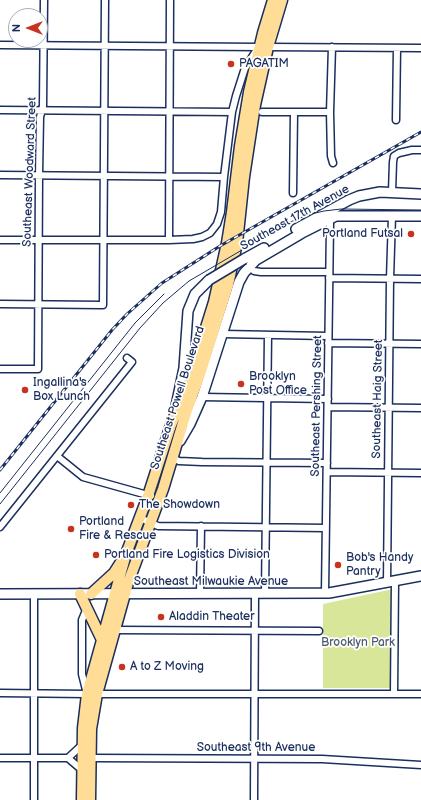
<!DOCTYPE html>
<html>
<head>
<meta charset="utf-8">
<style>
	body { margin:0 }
	#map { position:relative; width:421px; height:800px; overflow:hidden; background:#fff; font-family:"Balsamiq Sans",sans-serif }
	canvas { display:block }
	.north { position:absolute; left:8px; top:8px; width:40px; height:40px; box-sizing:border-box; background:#fff; border:1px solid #a4acbf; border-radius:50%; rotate:270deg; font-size:11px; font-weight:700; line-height:16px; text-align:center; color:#1b2f5e }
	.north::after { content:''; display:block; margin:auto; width:14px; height:18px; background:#c8321e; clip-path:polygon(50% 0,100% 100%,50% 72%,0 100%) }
</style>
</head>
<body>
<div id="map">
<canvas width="421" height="800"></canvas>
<div class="north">N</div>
</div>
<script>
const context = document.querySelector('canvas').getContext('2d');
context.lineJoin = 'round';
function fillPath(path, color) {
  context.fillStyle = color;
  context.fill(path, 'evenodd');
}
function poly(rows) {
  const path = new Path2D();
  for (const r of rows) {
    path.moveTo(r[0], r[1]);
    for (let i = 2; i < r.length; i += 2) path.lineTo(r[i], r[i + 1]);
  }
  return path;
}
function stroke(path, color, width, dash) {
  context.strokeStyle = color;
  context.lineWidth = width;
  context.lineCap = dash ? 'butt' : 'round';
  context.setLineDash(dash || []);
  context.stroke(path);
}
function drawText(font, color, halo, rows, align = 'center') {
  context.font = font + ' "Balsamiq Sans",sans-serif';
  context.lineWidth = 3.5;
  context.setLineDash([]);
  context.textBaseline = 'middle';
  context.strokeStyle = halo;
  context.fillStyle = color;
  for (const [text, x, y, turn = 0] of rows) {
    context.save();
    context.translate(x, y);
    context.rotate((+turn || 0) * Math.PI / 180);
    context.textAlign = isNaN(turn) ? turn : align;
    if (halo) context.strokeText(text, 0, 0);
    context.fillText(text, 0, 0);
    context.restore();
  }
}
fillPath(poly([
	[393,589,391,688,323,688,323,604]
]), '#d8e699');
const street = poly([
	[0,45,259,47],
	[268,47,421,48],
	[332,47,330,112,331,156,333,163],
	[0,110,232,112],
	[262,112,330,112],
	[396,120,397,48],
	[0,175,224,177],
	[392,192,393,162,394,156,399,153,412,150,421,150],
	[293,193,294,112],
	[0,240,169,240,193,239,202,237,210,233,217,224,221,212,224,177,232,112,236,96,245,68,256,51],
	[169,240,170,0],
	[249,267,254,271,261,272,329,272],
	[329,278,421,279],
	[0,304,103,305,105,0],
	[222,334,328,336],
	[328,343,421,344],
	[0,369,38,369,39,175,40,117,43,106,44,0],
	[202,397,328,399],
	[328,407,421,408],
	[57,456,83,477,151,496],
	[172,458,179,461,202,462,327,463],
	[327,472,421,473],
	[140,518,158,526,326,528],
	[0,527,132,362,127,358],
	[387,583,390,279,392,216],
	[325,593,330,224,329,219],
	[34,594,34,800],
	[200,594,201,526],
	[265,594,268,335],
	[115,630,319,631],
	[0,693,87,694,82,674,82,620,87,608],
	[97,694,421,694],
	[394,694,395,581],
	[0,758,68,758],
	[68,758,82,745],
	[68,758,82,770],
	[91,758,322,759,421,765],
	[254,800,255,594]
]);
const secondary = poly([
	[296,229,349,200,359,196,380,192,421,194],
	[244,259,264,248],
	[176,406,184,368,188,311,195,294,209,280],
	[180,441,190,424,202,397,239,282,244,273,256,260,302,233,336,216,421,216],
	[0,594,329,593,421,576]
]);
const primary = poly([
	[80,594,102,640],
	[91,594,114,573,121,562],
	[82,800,83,728,87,694,126,554,148,496,171,425,189,382,214,302,227,243,232,212,240,146,249,92,263,33,273,0],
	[90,800,91,729,97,694,128,583,163,489,186,413,201,371,228,285,237,243,244,177,255,105,268,47,282,0]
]);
stroke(street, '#1b2f5e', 9);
stroke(secondary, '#1b2f5e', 12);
stroke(primary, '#1b2f5e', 13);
stroke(street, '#fff', 6);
stroke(secondary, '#fff', 9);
stroke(primary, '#ffdd96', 10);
stroke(poly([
	[0,493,135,323,164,294],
	[0,504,140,328,163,303,189,281,288,223,307,215,324,211,341,209,421,210]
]), '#1b2f5e', 1);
const rail = poly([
	[0,470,112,330,127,314,162,283,220,246,421,132]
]);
stroke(rail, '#1b2f5e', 3);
stroke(rail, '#fff', 1.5, [4.5]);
const secondaryBridge = poly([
	[209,280,244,259]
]);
stroke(secondaryBridge, '#1b2f5e', 12, []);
stroke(secondaryBridge, '#fff', 9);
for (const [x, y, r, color] of [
	[231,64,4,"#c8321e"],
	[411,234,4,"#c8321e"],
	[241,384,4,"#c8321e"],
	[25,390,4,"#c8321e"],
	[131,505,4,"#c8321e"],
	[71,529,4,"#c8321e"],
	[96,555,4,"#c8321e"],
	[338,565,4,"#c8321e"],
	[161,617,4,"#c8321e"],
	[122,667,4,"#c8321e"]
]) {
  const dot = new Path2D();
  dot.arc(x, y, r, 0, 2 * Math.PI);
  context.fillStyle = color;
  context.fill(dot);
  stroke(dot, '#fff', 1.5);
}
drawText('12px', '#1b2f5e', '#fff', [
	["PAGATIM",239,64],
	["Portland Futsal",403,234,"right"],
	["Brooklyn",249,377],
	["Post Office",249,391],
	["Ingallina's",33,383],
	["Box Lunch",33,397],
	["The Showdown",139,505],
	["Portland",79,522],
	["Fire & Rescue",79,536],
	["Portland Fire Logistics Division",104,555],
	["Bob's Handy",346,558],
	["Pantry",346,572],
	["Aladdin Theater",169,617],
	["A to Z Moving",130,667]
], 'left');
drawText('12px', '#1b2f5e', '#fff', [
	["Southeast Woodward Street",30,172,-88],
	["Southeast 17th Avenue",295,218,-29],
	["Southeast Powell Boulevard",178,398,-72],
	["Southeast Haig Street",378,399,-89],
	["Southeast Pershing Street",317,406,-89],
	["Southeast Milwaukie Avenue",211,582],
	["Southeast 9th Avenue",256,748]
]);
drawText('12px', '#4a5d6d', '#fff', [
	["Brooklyn Park",358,643]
]);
</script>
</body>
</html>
